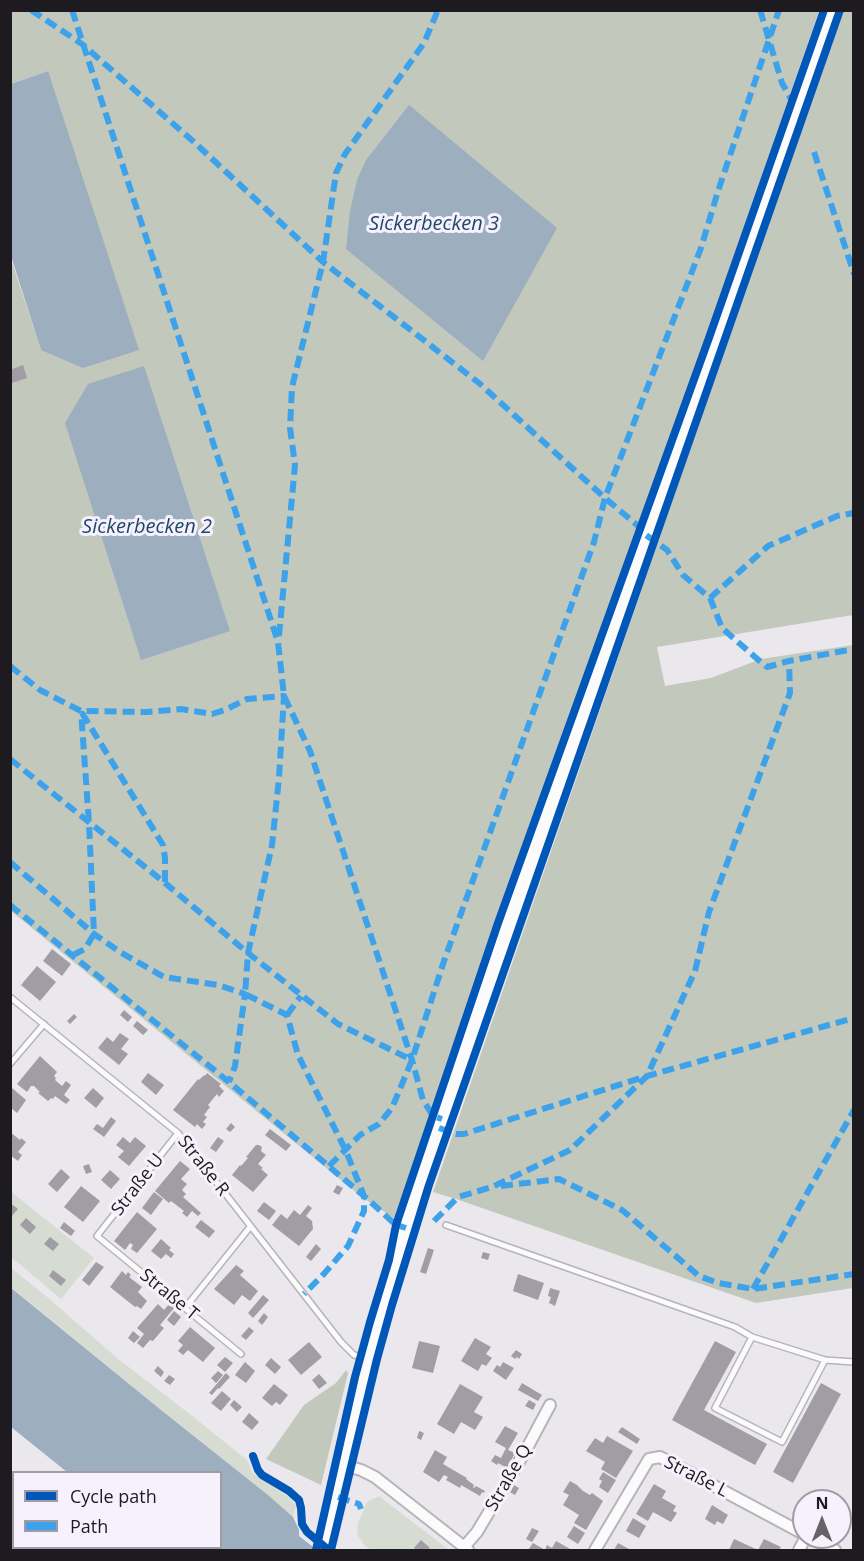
<!DOCTYPE html>
<html>
<head>
<meta charset="utf-8">
<style>
	body { margin:0 }
	#map { position:relative; width:864px; height:1561px; overflow:hidden; background:#eae7ed; font-family:"Open Sans",sans-serif }
	canvas { display:block }
	.frame { position:absolute; inset:0; border:12px solid #1e1b20; pointer-events:none }
	.legend { position:absolute; left:12px; top:1471px; width:210px; height:78px; box-sizing:border-box; background:#f7f1fd; border:2px solid #a09ba5; margin:0; padding:8px 10px; list-style:none; font-size:18px; color:#1e1b20 }
	.legend li { display:flex; align-items:center; gap:12px; height:30px }
	.legend b { width:30px; border:2px solid #a09ba5 }
	.north { position:absolute; left:792px; top:1489px; width:60px; height:60px; box-sizing:border-box; background:#f7f1fd; border:2px solid #a09ba5; border-radius:50%; rotate:0deg; font-size:16px; font-weight:700; line-height:24px; text-align:center; color:#1e1b20 }
	.north::after { content:''; display:block; margin:auto; width:21px; height:27px; background:#656268; clip-path:polygon(50% 0,100% 100%,50% 72%,0 100%) }
</style>
</head>
<body>
<div id="map">
<canvas width="864" height="1561"></canvas>
<div class="frame"></div>
<ul class="legend">
<li><b style="height:8px;background:#0057b8"></b>Cycle path</li>
<li><b style="height:8px;background:#3da2ea"></b>Path</li>
</ul>
<div class="north">N</div>
</div>
<script>
const context = document.querySelector('canvas').getContext('2d');
context.lineJoin = 'round';
function fillPath(path, color) {
  context.fillStyle = color;
  context.fill(path, 'evenodd');
}
function poly(rows) {
  const path = new Path2D();
  for (const r of rows) {
    path.moveTo(r[0], r[1]);
    for (let i = 2; i < r.length; i += 2) path.lineTo(r[i], r[i + 1]);
  }
  return path;
}
function stroke(path, color, width, dash) {
  context.strokeStyle = color;
  context.lineWidth = width;
  context.lineCap = dash ? 'butt' : 'round';
  context.setLineDash(dash || []);
  context.stroke(path);
}
function drawText(font, color, halo, rows, align = 'center') {
  context.font = font + ' "Open Sans",sans-serif';
  context.lineWidth = 6;
  context.setLineDash([]);
  context.textBaseline = 'middle';
  context.strokeStyle = halo;
  context.fillStyle = color;
  for (const [text, x, y, turn = 0] of rows) {
    context.save();
    context.translate(x, y);
    context.rotate((+turn || 0) * Math.PI / 180);
    context.textAlign = isNaN(turn) ? turn : align;
    if (halo) context.strokeText(text, 0, 0);
    context.fillText(text, 0, 0);
    context.restore();
  }
}
fillPath(poly([
	[10,1191,94,1258,61,1299,11,1257],
	[10,1267,46,1296,117,1358,191,1415,247,1460,253,1473,291,1499,296,1506,293,1517,268,1495,161,1410,11,1287],
	[379,1496,449,1550,371,1550,365,1546,358,1536,357,1528,359,1521,367,1502]
]), '#d7dcd3');
fillPath(poly([
	[11,11,819,11,646,509,394,1218,363,1198,11,911,10,256,41,350,48,71,11,84],
	[842,11,854,11,853,615,657,647,665,686,711,678,761,659,853,645,853,1288,756,1303,456,1199,433,1192],
	[346,1370,348,1373,321,1485,266,1459,304,1405,336,1383]
]), '#c2c8bc');
fillPath(poly([
	[48,71,139,350,83,368,41,350,11,256,11,84],
	[409,105,557,228,483,361,346,249,350,211,357,180,366,160],
	[144,366,230,631,141,660,65,423,88,384],
	[10,1287,161,1410,268,1495,293,1517,299,1530,299,1536,317,1550,164,1550,160,1548,220,1548,220,1472,67,1472,11,1427]
]), '#9daebf');
fillPath(poly([
	[23,365,27,378,12,383,10,378,10,370],
	[52,949,71,964,62,976,43,961],
	[37,966,56,982,40,1001,21,985],
	[124,1010,132,1017,128,1022,120,1015],
	[74,1014,77,1017,70,1024,67,1021],
	[137,1021,148,1030,143,1035,133,1026],
	[120,1033,129,1039,121,1049,128,1054,119,1065,98,1048,107,1037,113,1042],
	[40,1056,57,1072,54,1076,56,1078,55,1080,62,1086,66,1081,71,1085,64,1095,70,1100,66,1104,55,1096,53,1099,51,1098,48,1101,38,1093,40,1092,34,1086,31,1086,27,1092,17,1084],
	[148,1073,164,1085,156,1095,141,1082],
	[207,1073,221,1084,219,1086,224,1091,219,1097,217,1094,208,1105,210,1107,204,1115,207,1117,203,1122,206,1124,202,1129,197,1124,195,1127,173,1110,198,1079,199,1080,204,1075,205,1076],
	[12,1088,26,1100,17,1113,10,1107,10,1090],
	[93,1088,104,1098,96,1108,84,1098],
	[111,1117,116,1121,104,1137,93,1129,97,1124,103,1128],
	[231,1123,235,1127,230,1132,226,1129],
	[270,1129,291,1145,286,1151,265,1135],
	[10,1132,20,1140,21,1138,26,1142,18,1152,22,1155,18,1161,10,1155],
	[123,1137,130,1143,135,1137,146,1146,129,1166,118,1157,124,1151,116,1145],
	[218,1137,224,1141,216,1152,210,1148],
	[256,1145,259,1145,262,1147,261,1151,266,1155,258,1164,263,1168,261,1169,268,1175,253,1192,232,1175,240,1165,241,1166,248,1158,246,1157],
	[180,1161,190,1169,181,1179,187,1184,182,1190,186,1194,183,1197,201,1213,198,1216,192,1211,187,1217,182,1213,184,1211,171,1201,169,1203,155,1191],
	[89,1164,92,1172,86,1174,83,1166],
	[61,1169,70,1177,57,1192,48,1184],
	[110,1170,120,1179,111,1189,101,1180],
	[337,1185,343,1188,339,1195,333,1192],
	[81,1186,100,1201,83,1222,64,1207],
	[154,1192,163,1199,151,1215,142,1208],
	[264,1202,276,1211,269,1220,257,1211],
	[10,1203,18,1209,10,1218],
	[308,1205,312,1208,306,1216,312,1221,313,1229,299,1246,272,1225,281,1214,287,1219,294,1210,300,1215],
	[137,1212,157,1229,137,1253,131,1249,133,1245,130,1243,125,1250,114,1241],
	[26,1218,36,1227,30,1234,20,1225],
	[201,1220,215,1231,209,1238,195,1227],
	[64,1222,75,1231,71,1236,60,1228],
	[50,1237,59,1244,53,1251,44,1244],
	[161,1239,171,1248,169,1250,174,1254,171,1258,166,1254,161,1259,151,1251],
	[316,1244,321,1249,311,1261,306,1257],
	[428,1248,434,1250,426,1274,420,1272],
	[483,1252,490,1254,488,1260,481,1258],
	[96,1262,104,1267,89,1286,82,1280],
	[236,1265,244,1271,240,1275,258,1291,250,1301,242,1295,234,1305,214,1289],
	[53,1270,66,1280,61,1286,49,1276],
	[122,1271,126,1275,128,1272,131,1275,129,1277,142,1287,138,1292,147,1301,141,1309,137,1306,135,1307,110,1287],
	[518,1274,544,1283,538,1300,513,1291],
	[550,1288,560,1291,555,1306,549,1303,551,1297,548,1296],
	[263,1295,269,1300,253,1318,248,1313],
	[170,1303,175,1307,160,1325,164,1328,153,1341,150,1340,143,1348,137,1343,144,1334,137,1328,158,1304,164,1310],
	[174,1311,181,1317,174,1326,167,1320],
	[264,1313,268,1317,262,1325,258,1321],
	[190,1327,215,1348,203,1362,188,1350,183,1355,178,1351,183,1345,178,1341],
	[249,1327,254,1331,246,1340,241,1336],
	[133,1331,140,1337,134,1343,128,1338],
	[475,1338,491,1347,486,1354,492,1358,486,1366,482,1364,478,1371,461,1361],
	[419,1341,440,1346,433,1373,412,1368],
	[715,1341,736,1352,704,1410,767,1444,755,1465,672,1420],
	[309,1342,322,1357,301,1375,288,1360],
	[516,1350,522,1354,519,1359,517,1357,515,1359,511,1356],
	[225,1357,233,1363,225,1372,217,1365],
	[271,1358,281,1367,275,1374,265,1365],
	[245,1362,255,1371,246,1383,235,1375],
	[503,1362,514,1368,506,1380,493,1371,497,1365,500,1367],
	[158,1366,164,1372,161,1377,154,1371],
	[218,1371,223,1375,216,1383,211,1378],
	[226,1373,230,1377,219,1389,218,1388,212,1395,209,1393],
	[319,1374,327,1383,319,1389,312,1380],
	[169,1375,175,1379,170,1385,164,1381],
	[522,1383,542,1395,538,1401,518,1390],
	[821,1383,841,1394,793,1483,773,1472],
	[274,1384,288,1395,280,1405,276,1402,272,1406,262,1398],
	[460,1384,483,1397,474,1412,483,1417,475,1430,461,1422,454,1434,437,1424],
	[222,1391,231,1399,221,1411,211,1403],
	[234,1400,242,1407,237,1412,230,1405],
	[529,1400,536,1404,533,1410,525,1406],
	[249,1413,259,1422,252,1430,242,1422],
	[505,1426,518,1433,508,1450,515,1453,507,1468,498,1463,497,1465,491,1461,495,1455,501,1458,506,1448,495,1442],
	[622,1427,640,1439,637,1444,618,1432],
	[419,1431,424,1433,421,1440,417,1438],
	[607,1436,633,1451,616,1478,601,1469,605,1462,586,1451,595,1438,603,1443],
	[435,1450,447,1457,443,1464,467,1478,466,1479,474,1485,473,1487,474,1488,476,1486,485,1491,484,1493,482,1492,480,1496,461,1485,460,1488,446,1480,448,1477,444,1475,439,1482,423,1472],
	[603,1472,616,1480,608,1493,599,1487,602,1481,599,1479],
	[570,1481,577,1485,583,1491,590,1495,592,1493,603,1501,586,1530,574,1523,579,1515,563,1505,569,1495,563,1492],
	[512,1484,519,1488,515,1495,508,1491],
	[654,1484,666,1491,662,1498,676,1506,673,1511,677,1513,671,1522,653,1512,648,1521,636,1514],
	[712,1505,728,1515,723,1524,717,1521,715,1525,705,1519],
	[633,1518,646,1526,639,1538,626,1531],
	[574,1526,585,1533,578,1544,567,1537],
	[532,1528,539,1531,532,1542,526,1539],
	[734,1539,758,1550,729,1550],
	[764,1539,781,1547,779,1550,758,1550],
	[421,1540,430,1548,427,1550,416,1550,414,1548],
	[556,1541,572,1550,528,1550,533,1543,545,1550,547,1545,552,1548],
	[618,1543,631,1550,614,1550]
]), '#a19da5');
const service = poly([
	[10,997,178,1133,341,1342,354,1355,369,1358],
	[10,1064,44,1024],
	[178,1133,97,1236,241,1354],
	[446,1225,735,1327,752,1337,825,1360,854,1362],
	[185,1308,250,1227],
	[752,1337,715,1408,782,1442,825,1360],
	[15,1548,18,1550]
]);
const minor = poly([
	[343,1465,361,1470,375,1477,468,1550],
	[810,1537,835,1550],
	[464,1547,477,1532,526,1450,550,1405],
	[595,1550,649,1459,660,1457,804,1534],
	[799,1550,806,1537]
]);
const secondary = poly([
	[324,1550,343,1465,378,1323,406,1228,448,1100,831,10]
]);
stroke(service, '#b7b4b9', 8);
stroke(minor, '#b7b4b9', 14);
stroke(secondary, '#b7b4b9', 18);
stroke(poly([
	[804,127,814,152],
	[667,550,768,546]
]), '#c9c8ca', 2, [4.5, 3]);
stroke(service, '#fcfbfc', 5);
stroke(minor, '#fcfbfc', 10);
stroke(secondary, '#fcfbfc', 15);
stroke(poly([
	[31,10,82,44,194,142,323,262,479,383,605,498,637,525,646,535,667,550,683,575,710,598,722,628,755,657,767,667,789,661,854,649],
	[72,10,278,642,284,696,310,751,412,1060,423,1100,433,1116,442,1119],
	[760,10,782,83,792,101],
	[814,152,854,274],
	[710,598,768,546,837,516,854,513],
	[279,636,295,465,290,428,292,387,323,262,336,173,345,154,424,43,438,10],
	[10,666,40,690,81,711,147,712,181,709,212,714,225,710,247,699,284,696,279,778,272,845,248,953,245,994,287,1015,298,1055,346,1151,364,1196,364,1211,348,1246,322,1276,304,1294],
	[82,713,163,845,165,858,165,883],
	[10,759,165,883,248,953,338,1024,412,1060],
	[10,862,94,934,120,952,164,977,218,985,245,994,235,1066,229,1082],
	[10,905,229,1082,364,1196,396,1225,406,1228],
	[73,955,85,949,94,934,89,823,81,711],
	[287,1015,301,996],
	[439,1128,456,1134,464,1134,647,1076,854,1018],
	[329,1166,360,1135,379,1124,392,1108,412,1060,444,961,594,542,605,498,701,248,718,191,779,10],
	[501,1186,559,1179,622,1210,699,1276,718,1283,753,1289,854,1274],
	[434,1221,458,1197,492,1187,570,1150,647,1076,695,971,709,912,790,693,789,661],
	[753,1289,854,1110],
	[338,1497,359,1504,361,1509]
]), '#3da2ea', 6, [12, 6]);
stroke(poly([
	[253,1456,258,1470,262,1475,289,1491,299,1500,301,1508,302,1524,307,1532,325,1547],
	[316,1550,355,1377,370,1322,389,1260,396,1225,498,923,710,335,824,10],
	[331,1550,377,1359,392,1305,429,1185,840,10]
]), '#0057b8', 8);
drawText('18px', '#1e1b20', '#f7f1fd', [
	["Straße R",203,1166,52],
	["Straße U",138,1185,-52],
	["Straße T",169,1295,39],
	["Straße L",696,1477,27],
	["Straße Q",509,1478,-60]
]);
drawText('italic 20px', '#1d4968', '#f7f1fd', [
	["Sickerbecken 3",434,224],
	["Sickerbecken 2",147,527]
]);
</script>
</body>
</html>
